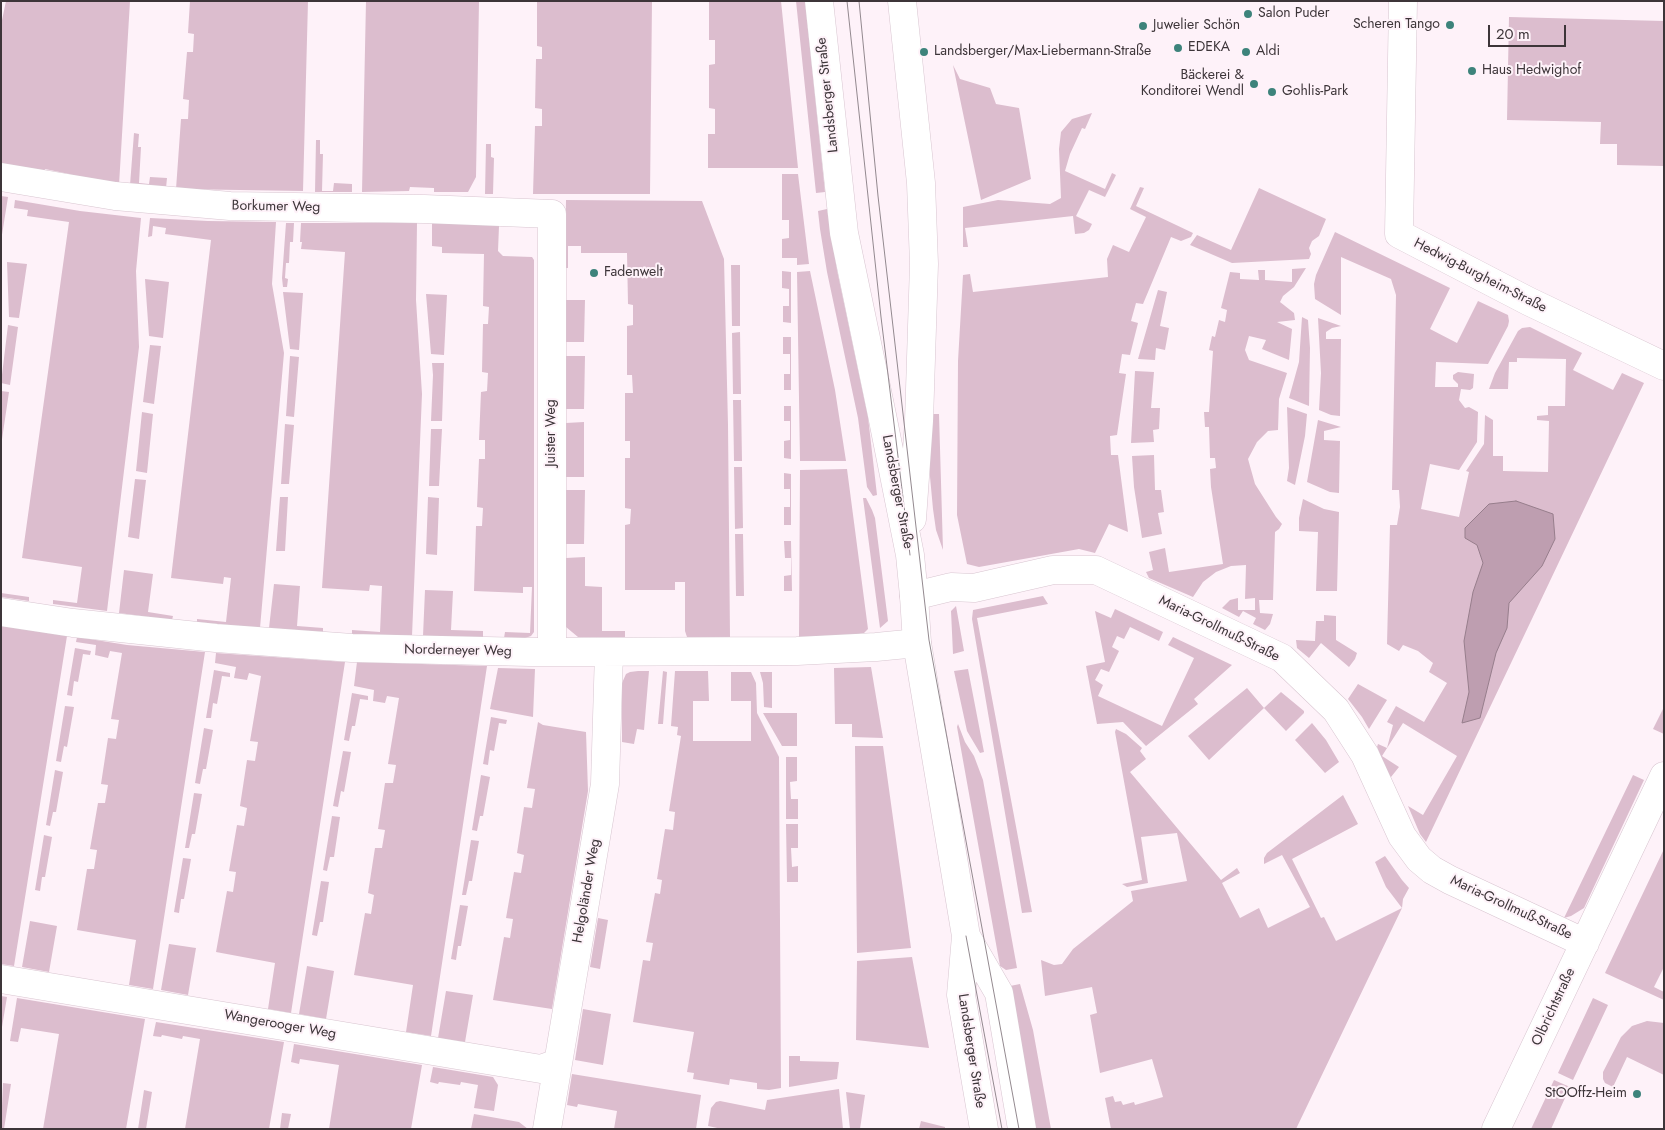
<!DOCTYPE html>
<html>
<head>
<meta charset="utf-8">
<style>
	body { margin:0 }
	#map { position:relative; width:1665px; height:1130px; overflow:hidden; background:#fef2f9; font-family:Jost,sans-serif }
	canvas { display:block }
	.frame { position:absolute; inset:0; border:2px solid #3d3539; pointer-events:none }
	.scale { position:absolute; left:1488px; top:25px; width:78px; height:22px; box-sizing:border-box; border:2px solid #3d3539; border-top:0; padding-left:6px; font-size:15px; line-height:18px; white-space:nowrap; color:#3d3539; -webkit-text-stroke:4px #fef2f9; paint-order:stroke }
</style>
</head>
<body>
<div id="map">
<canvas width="1665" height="1130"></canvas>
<div class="frame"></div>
<div class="scale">20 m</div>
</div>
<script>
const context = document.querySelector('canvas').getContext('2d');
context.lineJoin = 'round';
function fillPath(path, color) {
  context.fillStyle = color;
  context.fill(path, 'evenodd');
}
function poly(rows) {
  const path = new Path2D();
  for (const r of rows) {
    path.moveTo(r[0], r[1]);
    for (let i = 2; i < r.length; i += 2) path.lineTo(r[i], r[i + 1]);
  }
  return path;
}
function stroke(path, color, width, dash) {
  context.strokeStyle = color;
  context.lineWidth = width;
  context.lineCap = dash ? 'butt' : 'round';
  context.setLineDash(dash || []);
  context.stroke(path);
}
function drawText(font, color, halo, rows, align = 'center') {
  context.font = font + ' Jost,sans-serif';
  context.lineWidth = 4;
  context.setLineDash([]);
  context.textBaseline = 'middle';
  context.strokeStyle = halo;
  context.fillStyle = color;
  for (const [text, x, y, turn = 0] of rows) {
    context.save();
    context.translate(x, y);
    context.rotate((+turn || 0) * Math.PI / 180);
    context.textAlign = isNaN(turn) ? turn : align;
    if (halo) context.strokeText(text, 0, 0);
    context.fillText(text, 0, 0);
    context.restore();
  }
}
fillPath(poly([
	[6,1,130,1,119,185,68,178,69,174,45,169,44,174,1,165,1,25],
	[190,1,308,1,303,191,176,189,181,119,188,119,189,100,183,99,187,52,193,52,194,34,188,33],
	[366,1,479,1,476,177,468,192,434,192,434,188,410,187,409,191,362,192],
	[537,1,652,1,650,194,533,194,535,126,542,126,542,109,535,108,536,59,542,59,542,47,537,46],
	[709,1,781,1,798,168,708,168,708,134,715,134,715,109,709,108,709,65,715,64,715,40,709,40],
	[796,1,805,1,825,192,816,193],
	[1509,17,1664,21,1664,166,1617,165,1617,144,1600,144,1601,122,1507,120],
	[953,65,960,79,990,88,996,104,1019,108,1031,179,981,200],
	[1092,113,1085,129,1082,128,1070,154,1065,171,1105,189,1112,173,1116,175,1105,197,1089,190,1076,216,1092,224,1089,230,1084,233,1075,234,1073,216,965,228,968,247,963,247,963,207,998,200,1050,204,1061,198,1059,149,1061,132,1072,119],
	[134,133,139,134,138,147,141,147,139,183,149,184,150,177,167,178,166,188,130,185],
	[316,140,320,140,320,154,323,154,322,191,333,191,334,183,352,184,352,192,315,192],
	[486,144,491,144,491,157,494,158,493,194,485,194],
	[782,174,798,174,809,264,797,265,797,258,782,258,782,239,789,238,789,220,782,220],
	[1140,187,1144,188,1136,206,1193,233,1191,237,1181,241,1171,237,1143,304,1136,303,1131,321,1138,323,1130,355,1122,354,1119,373,1126,374,1117,435,1110,436,1111,455,1118,455,1128,532,1109,524,1095,553,1079,549,979,567,967,564,957,515,958,361,963,275,970,274,973,292,1108,277,1107,259,1113,245,1129,252,1146,217,1130,209],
	[1259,188,1326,219,1319,236,1312,241,1309,248,1311,254,1309,259,1232,263,1190,245,1197,235,1231,250],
	[1,196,8,197,1,241],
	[15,200,80,211,141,218,136,271,139,347,107,611,53,604,53,600,77,603,82,567,22,558,69,222,27,216,28,210,14,208],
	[566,200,702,201,724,259,728,425,730,637,687,637,685,631,685,582,675,582,675,590,625,590,625,525,630,524,631,509,625,508,625,458,630,458,630,441,625,441,625,393,633,393,632,375,627,375,627,326,633,325,633,305,628,304,627,253,581,253,581,246,568,246,568,268,565,268],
	[827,209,837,270,868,417,877,495,873,496,867,487,858,418,827,272,820,229,818,211],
	[150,218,208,221,276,222,272,284,284,353,260,628,197,622,197,619,226,622,231,578,224,577,223,584,171,578,211,240,165,234,166,228,153,226,152,236,148,237],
	[286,223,294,223,293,242,290,242,289,263,286,263,285,278,288,279,287,287,283,287,282,278],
	[301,223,417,223,416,300,422,394,412,636,352,634,352,630,380,632,382,586,370,585,369,591,322,588,345,252,301,249,302,242,300,242],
	[432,223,496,224,499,226,498,251,503,256,532,257,534,260,534,632,531,636,522,639,504,638,505,632,530,633,532,587,523,587,523,593,474,591,476,526,482,526,483,508,477,507,479,459,485,459,485,440,479,440,481,392,487,391,488,373,482,372,483,324,488,324,489,307,483,306,484,254,442,253,442,247,432,246],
	[1335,232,1450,288,1430,329,1457,343,1478,301,1508,315,1509,321,1508,326,1488,364,1436,362,1435,387,1458,387,1458,384,1453,379,1453,375,1458,372,1474,374,1473,388,1470,390,1461,389,1459,400,1465,408,1469,407,1478,412,1477,442,1459,470,1430,464,1421,509,1459,517,1469,472,1466,471,1484,444,1485,415,1493,420,1493,456,1503,456,1503,471,1548,472,1549,421,1537,420,1537,416,1548,415,1548,406,1565,406,1566,359,1517,358,1517,362,1509,362,1508,389,1489,389,1495,373,1518,331,1522,328,1530,327,1582,353,1573,370,1613,390,1622,373,1644,383,1426,842,1420,834,1408,806,1423,815,1457,756,1403,723,1382,756,1399,767,1391,777,1389,776,1377,747,1378,744,1387,748,1393,725,1387,722,1396,706,1424,722,1447,683,1429,672,1433,663,1418,651,1403,645,1399,651,1387,644,1390,525,1397,525,1400,507,1399,490,1392,490,1396,295,1391,279,1341,257,1341,315,1315,299,1314,284,1316,275],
	[7,262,27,264,19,318,9,317],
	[731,265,740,265,740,326,732,326],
	[1306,268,1294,287,1283,296,1280,302,1294,313,1295,320,1277,322,1292,329,1289,360,1262,349,1266,340,1249,336,1245,350,1249,360,1287,373,1279,399,1278,430,1268,431,1257,442,1248,459,1255,484,1276,517,1282,524,1279,529,1275,532,1273,600,1259,600,1260,613,1273,614,1270,624,1265,630,1253,624,1256,618,1243,611,1239,617,1222,608,1230,600,1238,598,1238,610,1255,610,1255,598,1245,599,1246,565,1231,566,1216,572,1203,582,1193,597,1149,578,1146,572,1153,570,1149,552,1165,548,1169,572,1223,564,1211,487,1210,469,1216,468,1215,458,1210,458,1209,427,1205,427,1204,412,1209,412,1213,351,1209,350,1212,336,1215,337,1219,320,1225,322,1227,310,1221,308,1230,272,1240,273,1240,279,1259,280,1258,270,1265,270,1265,280,1292,282,1292,269],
	[782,271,791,272,791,323,783,322,783,306,789,306,789,289,782,288],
	[810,271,835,390,846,461,800,461,797,272],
	[145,279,169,282,163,338,149,336],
	[1158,290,1167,292,1160,326,1169,328,1165,350,1156,348,1155,360,1138,359],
	[283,292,303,293,299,350,290,349],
	[426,294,447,295,444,355,431,354],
	[566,300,585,300,584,342,566,342],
	[1302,317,1308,320,1310,348,1309,406,1289,398,1299,362],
	[1318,318,1341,326,1332,328,1326,332,1326,339,1341,339,1340,416,1331,415,1319,410,1321,373],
	[8,325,18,327,10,385,1,383],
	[740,332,741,394,733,394,732,333],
	[783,337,791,337,791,390,784,390,784,374,790,374,790,354,783,354],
	[150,345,161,346,154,404,143,402],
	[290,356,299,357,294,417,286,416],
	[566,356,585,356,584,409,566,409],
	[432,363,444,363,442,421,431,421,433,375],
	[1135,371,1154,372,1151,408,1160,408,1159,429,1153,430,1154,442,1131,443],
	[1,391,9,392,1,446],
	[733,400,741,400,742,461,734,461],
	[784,406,791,406,791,459,784,458,784,441,790,440,790,421,784,421],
	[1287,407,1307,414,1305,436,1295,485,1287,481,1289,468],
	[142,412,153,414,147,473,136,471],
	[928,414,939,414,943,550,936,530,933,509,929,466],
	[1318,420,1341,427,1324,431,1324,440,1340,441,1339,493,1330,492,1307,482],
	[584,422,584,477,566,477,566,423],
	[285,424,294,425,289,484,281,484],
	[431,429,442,429,439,486,429,486],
	[1154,455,1155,490,1161,490,1164,512,1158,513,1162,534,1142,538,1134,487,1132,456],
	[734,467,742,467,743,528,735,529],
	[847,469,868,629,864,633,854,635,799,637,800,470],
	[784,473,791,474,791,525,784,525,784,507,790,507,790,489,784,489],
	[135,479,146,480,139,539,128,537],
	[566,490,585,490,584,544,566,544],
	[280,497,288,497,285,551,276,551],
	[428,497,439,498,437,555,426,554],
	[863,498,866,498,872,510,875,518,888,621,880,628],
	[1303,499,1324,509,1339,512,1337,591,1316,591,1318,532,1299,531,1299,518],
	[735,534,743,534,744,596,736,596],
	[784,541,791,541,792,591,784,591,784,576,791,575,791,558,785,558],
	[585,557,585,586,602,587,602,631,625,631,625,637,578,637,566,627,566,558],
	[124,570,153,574,148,612,173,616,172,620,119,613],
	[274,584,300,586,297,626,323,628,323,632,269,628],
	[425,590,453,591,451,630,483,631,483,638,423,636],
	[1,593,29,597,29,601,1,597],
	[1043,596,1048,604,977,618,1032,912,1022,913,972,619,973,610],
	[956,606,964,651,953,654,951,611],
	[1115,609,1163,632,1159,641,1130,627,1124,639,1117,636,1112,647,1119,651,1109,672,1101,669,1095,680,1103,685,1098,696,1162,726,1194,658,1168,645,1173,637,1232,665,1194,699,1198,704,1146,746,1123,722,1097,724,1086,666,1105,662,1095,611,1111,618],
	[1324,615,1336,616,1336,640,1357,653,1355,659,1349,667,1321,643,1309,658,1297,648,1296,640,1315,641,1316,621,1324,621],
	[1,626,67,636,14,966,1,964],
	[77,637,127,645,205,652,153,989,129,985,136,940,77,930,87,869,94,869,97,850,90,849,98,803,105,803,108,785,101,784,108,738,116,739,119,720,111,719,122,653,110,651,108,658,95,655,96,645,76,642],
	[75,648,91,651,90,655,83,654,78,682,74,681,72,696,67,695],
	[216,653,345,662,291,1013,268,1009,275,963,216,952,227,891,233,892,236,872,229,871,237,825,244,826,247,808,240,806,247,760,255,761,258,742,250,741,261,676,249,673,247,680,234,678,236,667,215,663],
	[357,662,487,666,431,1036,406,1032,413,985,354,975,365,913,371,914,374,895,368,893,375,848,382,848,385,830,378,829,385,783,393,783,396,765,388,764,399,698,387,696,385,703,373,701,374,690,354,686],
	[871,667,883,738,852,737,852,724,835,724,834,668],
	[498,668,535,669,533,717,490,709],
	[968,669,984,752,980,753,967,731,954,671],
	[214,670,230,673,230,677,222,676,217,704,213,703,211,718,206,718],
	[638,671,649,671,644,730,637,729,634,744,622,742,622,683,626,674,630,672],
	[663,671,667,672,663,724,658,724],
	[675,671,708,671,709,701,693,701,693,741,751,741,751,701,731,701,731,672,751,672,756,683,757,713,779,757,781,1088,769,1090,757,1089,757,1083,730,1079,729,1085,693,1079,694,1073,687,1072,694,1032,633,1022,643,960,650,961,653,943,646,942,655,893,660,894,662,880,657,879,665,829,673,830,675,812,669,811,681,736,677,735,678,727,671,726],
	[760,672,772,672,772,708,764,707,763,683],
	[1358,684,1387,700,1369,729,1362,717,1348,699],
	[1247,688,1264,708,1281,692,1304,711,1304,713,1286,731,1264,708,1209,760,1188,736],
	[352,693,368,696,368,700,360,699,355,726,352,726,349,741,344,740],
	[65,706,74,707,67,747,64,746,61,762,56,761],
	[1664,707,1664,734,1653,729],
	[763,713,797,713,797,746,782,746],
	[491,717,507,720,506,724,499,723,494,751,490,750,488,765,483,764],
	[538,722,543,725,586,732,588,791,552,1009,493,1000,504,937,510,938,513,919,506,918,514,872,521,873,524,855,517,853,524,807,532,808,535,789,527,788],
	[1312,723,1326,740,1339,762,1325,773,1295,740],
	[958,724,965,742,974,756,983,780,1017,968,1006,970,1000,966,957,727],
	[204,728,213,730,206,769,203,769,200,784,195,783],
	[1116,729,1126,734,1142,748,1140,751,1146,759,1130,772,1221,880,1237,868,1240,873,1222,883,1240,918,1259,908,1268,928,1310,907,1282,855,1264,864,1264,858,1267,853,1343,795,1358,824,1292,859,1321,918,1324,917,1336,941,1402,908,1386,887,1375,862,1385,856,1402,880,1409,888,1403,899,1402,908,1296,1129,1111,1129,1105,1098,1113,1096,1115,1102,1121,1101,1123,1105,1134,1102,1135,1105,1163,1097,1152,1059,1100,1073,1090,1015,1097,1013,1092,987,1045,996,1041,960,1054,965,1062,964,1073,949,1133,901,1131,891,1187,881,1177,833,1141,837,1148,883,1127,887,1122,884,1142,880,1115,732],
	[855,746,883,746,911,948,857,953],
	[343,751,351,752,344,792,341,791,338,807,333,806],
	[786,757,797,757,797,781,790,782,791,799,798,799,798,819,786,819],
	[55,770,63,772,56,812,53,812,50,826,46,825],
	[481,775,490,777,483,816,480,816,477,831,472,830],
	[1633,775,1644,780,1584,908,1571,916,1564,918],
	[194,793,202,794,195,834,192,834,189,848,185,848],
	[332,816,340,817,334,857,330,857,327,871,323,870],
	[786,824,798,824,798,848,791,848,792,867,798,866,798,882,787,882],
	[44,835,52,837,45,877,42,877,40,891,35,890],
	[471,840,479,841,472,881,469,881,466,895,462,895],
	[1664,849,1664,967,1654,987,1664,992,1664,1000,1605,973],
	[183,858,191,859,184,899,181,899,179,913,174,912],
	[321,881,329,882,323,922,320,922,317,936,312,935],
	[460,905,468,906,461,946,458,946,456,960,451,959],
	[598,918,608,920,600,969,590,967],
	[30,921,57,926,49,972,22,967],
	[169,944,196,948,188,995,161,990],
	[912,957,929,1048,856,1040,857,961],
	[307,966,334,971,326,1019,299,1014],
	[1020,984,1033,1030,1051,1129,1026,1129,1010,986],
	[446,991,473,995,465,1042,438,1038],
	[1,996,7,997,1,1033],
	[17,998,145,1019,126,1129,43,1129,59,1034,21,1028,18,1042,10,1041],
	[1593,998,1608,1005,1573,1080,1558,1073],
	[583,1009,611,1014,603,1065,575,1060],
	[1647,1021,1664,1023,1664,1075,1627,1057,1613,1087,1605,1083,1603,1079,1603,1072,1621,1037,1632,1026],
	[156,1022,284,1042,269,1129,185,1129,200,1039,183,1036,182,1039,162,1035,161,1037,153,1036],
	[294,1044,422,1065,411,1129,329,1129,339,1065,300,1059,299,1064,291,1062],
	[789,1056,800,1056,800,1061,839,1062,837,1079,789,1087],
	[433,1067,493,1077,498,1085,494,1111,474,1108,478,1085,461,1082,460,1085,439,1082,438,1084,430,1082],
	[572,1074,701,1095,696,1129,614,1129,617,1111,578,1104,577,1107,567,1105],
	[1554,1080,1570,1087,1551,1129,1531,1129],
	[3,1083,11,1084,4,1129,1,1129],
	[839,1089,843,1129,722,1129,708,1126,711,1108,716,1102,720,1101,765,1110,767,1100],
	[144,1090,152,1092,146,1129,138,1129],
	[846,1092,865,1095,860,1129,850,1129],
	[282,1113,291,1114,288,1129,280,1129],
	[474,1114,519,1122,528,1129,471,1129],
	[921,1121,945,1127,945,1129,919,1129]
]), '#dcbdce');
const water = poly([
	[1516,501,1553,514,1555,539,1542,566,1509,603,1507,628,1496,653,1480,718,1462,723,1469,692,1464,641,1473,592,1483,563,1477,545,1465,538,1465,528,1489,504,1516,501]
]);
fillPath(water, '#be9eb0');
stroke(water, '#977e8c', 1);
const minor = poly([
	[1403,1,1399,234,1528,301,1664,366],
	[1,177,115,196,230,206,424,209,552,214,552,652],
	[914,596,951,587,974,588,1053,570,1096,570,1282,658,1336,710,1365,755,1402,836,1419,859,1432,870,1450,880,1585,943],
	[1,612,73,623,216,638,352,648,530,652,797,651,876,647,917,643],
	[1,979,541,1069,558,1063],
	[547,1129,605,784,609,652],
	[1496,1129,1664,776]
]);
const tertiary = poly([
	[819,1,844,233,882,415,910,555,914,596,917,643,966,936,961,995,984,1129],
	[902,1,921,183,924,264,919,421,912,519],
	[966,936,999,993,1022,1129]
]);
stroke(minor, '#d8c5d0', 29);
stroke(tertiary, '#d8c5d0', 29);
stroke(minor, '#fff', 28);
stroke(tertiary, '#fff', 28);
stroke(poly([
	[847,1,881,317,910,555],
	[859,1,878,196,929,640,1019,1129],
	[966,936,1002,1129]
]), '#93898f', 1);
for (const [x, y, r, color] of [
	[1248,14,5,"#3d837b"],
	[1450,25,5,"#3d837b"],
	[1143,26,5,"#3d837b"],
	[1178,48,5,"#3d837b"],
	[924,52,5,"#3d837b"],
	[1246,52,5,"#3d837b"],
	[1472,71,5,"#3d837b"],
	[1254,84,5,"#3d837b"],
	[1272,92,5,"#3d837b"],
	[594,273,5,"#3d837b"],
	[1637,1094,5,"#3d837b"]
]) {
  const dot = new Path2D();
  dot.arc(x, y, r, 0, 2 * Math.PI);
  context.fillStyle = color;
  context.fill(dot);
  stroke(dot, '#fef2f9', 2);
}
drawText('14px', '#3d3539', '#fef2f9', [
	["Salon Puder",1258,14],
	["Scheren Tango",1440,25,"right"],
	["Juwelier Schön",1153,26],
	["EDEKA",1188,48],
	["Landsberger/Max-Liebermann-Straße",934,52],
	["Aldi",1256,52],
	["Haus Hedwighof",1482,71],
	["Bäckerei &",1244,76,"right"],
	["Konditorei Wendl",1244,92,"right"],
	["Gohlis-Park",1282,92],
	["Fadenwelt",604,273],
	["StOOffz-Heim",1627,1094,"right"]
], 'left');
drawText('14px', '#3d3539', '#fef2f9', [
	["Landsberger Straße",828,95,-96],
	["Borkumer Weg",276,207,1],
	["Hedwig-Burgheim-Straße",1480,276,27],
	["Juister Weg",552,433,-90],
	["Landsberger Straße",897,492,79],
	["Maria-Grollmuß-Straße",1219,629,26],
	["Norderneyer Weg",458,651,1],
	["Helgoländer Weg",587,891,-80],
	["Maria-Grollmuß-Straße",1511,908,25],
	["Olbrichtstraße",1554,1007,-65],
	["Wangerooger Weg",280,1025,10],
	["Landsberger Straße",971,1051,81]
]);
</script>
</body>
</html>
